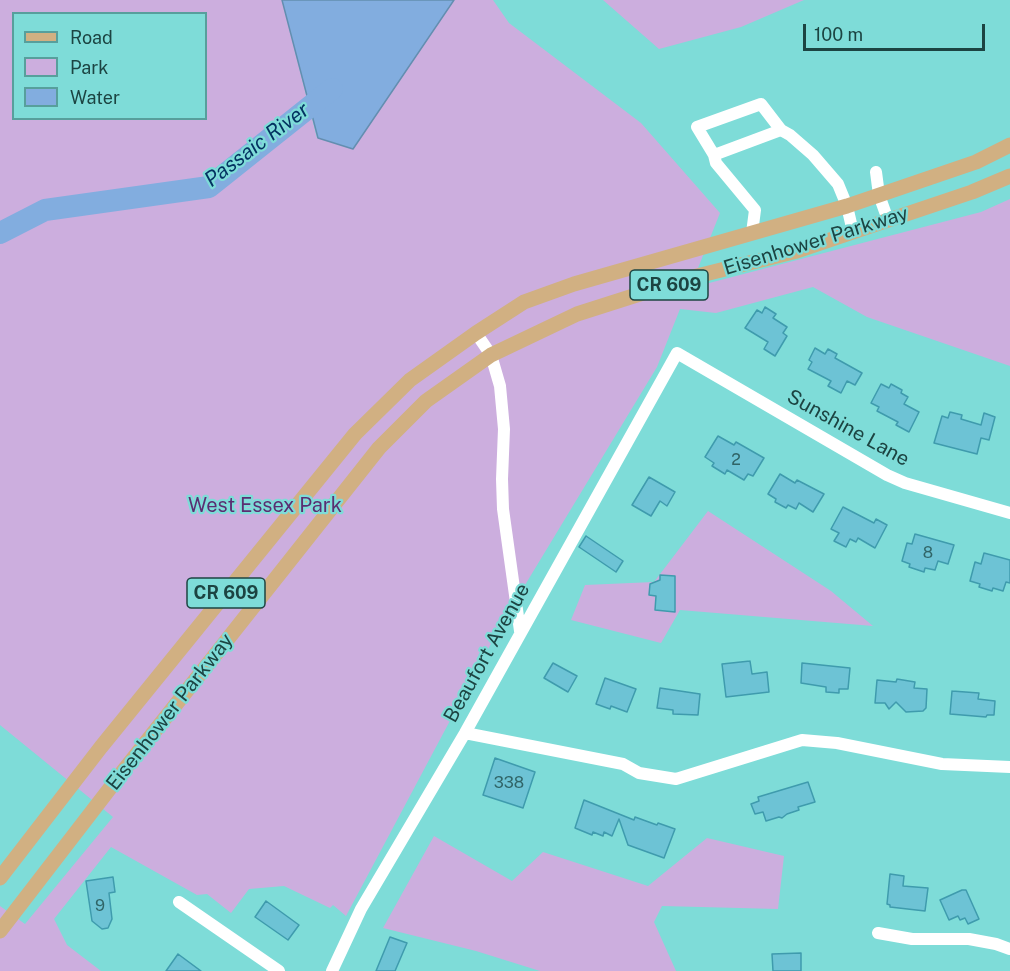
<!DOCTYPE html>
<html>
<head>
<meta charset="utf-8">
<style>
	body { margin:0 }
	#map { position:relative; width:1010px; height:971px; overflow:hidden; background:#7edcd8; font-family:"Public Sans",sans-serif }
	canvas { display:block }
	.legend { position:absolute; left:12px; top:12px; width:195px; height:108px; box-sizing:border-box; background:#7edcd8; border:2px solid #579f9c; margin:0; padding:8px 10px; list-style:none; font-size:18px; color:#1c4442 }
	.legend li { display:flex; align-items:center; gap:12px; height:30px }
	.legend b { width:30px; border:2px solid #579f9c }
	.scale { position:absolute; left:803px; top:24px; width:182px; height:27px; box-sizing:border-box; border:3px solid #1c4442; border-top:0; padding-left:8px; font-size:18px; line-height:21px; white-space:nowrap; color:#1c4442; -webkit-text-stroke:4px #7edcd8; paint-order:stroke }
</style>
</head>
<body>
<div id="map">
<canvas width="1010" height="971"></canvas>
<ul class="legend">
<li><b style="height:8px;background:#d1b082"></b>Road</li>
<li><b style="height:16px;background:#ccaede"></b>Park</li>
<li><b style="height:16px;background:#82addf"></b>Water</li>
</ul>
<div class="scale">100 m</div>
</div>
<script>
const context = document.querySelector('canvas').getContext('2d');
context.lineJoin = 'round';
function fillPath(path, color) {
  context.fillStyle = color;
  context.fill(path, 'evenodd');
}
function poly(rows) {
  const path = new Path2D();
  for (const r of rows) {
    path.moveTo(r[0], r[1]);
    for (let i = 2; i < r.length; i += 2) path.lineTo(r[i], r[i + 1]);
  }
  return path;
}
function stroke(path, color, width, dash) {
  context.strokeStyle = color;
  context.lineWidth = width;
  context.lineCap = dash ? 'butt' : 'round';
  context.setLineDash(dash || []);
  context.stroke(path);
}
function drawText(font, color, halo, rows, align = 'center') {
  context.font = font + ' "Public Sans",sans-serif';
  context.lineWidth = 4.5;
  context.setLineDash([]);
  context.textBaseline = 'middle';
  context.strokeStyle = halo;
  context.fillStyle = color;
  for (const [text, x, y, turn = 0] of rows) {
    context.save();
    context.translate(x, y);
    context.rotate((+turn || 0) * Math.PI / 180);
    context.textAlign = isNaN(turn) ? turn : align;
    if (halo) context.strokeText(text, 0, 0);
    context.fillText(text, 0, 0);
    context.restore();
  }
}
fillPath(poly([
	[0,0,282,0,317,138,451,0,493,0,509,23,641,123,720,213,690,288,981,212,1010,199,1010,366,867,317,813,287,716,313,680,309,657,367,502,623,346,916,333,905,330,908,284,886,249,889,231,913,207,894,197,895,111,847,54,919,67,945,101,971,0,971,0,906,25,924,113,817,0,725],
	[14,14,206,14,206,118,14,118],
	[603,0,804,0,741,27,659,49],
	[708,511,831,591,873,626,680,610,661,643,571,620,585,585,654,582],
	[434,836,512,881,543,852,648,886,707,838,784,856,778,909,662,906,654,922,676,971,540,971,476,951,383,928]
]), '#ccaede');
const water = poly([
	[282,0,454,0,353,149,318,138,282,0]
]);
fillPath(water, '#82addf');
stroke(water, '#638eb0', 1.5);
stroke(poly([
	[0,233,45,210,209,187,332,89]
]), '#82addf', 22);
const building = poly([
	[765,307,776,314,773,318,787,327,783,333,787,336,775,356,764,349,768,342,745,328,757,310,762,313,765,307],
	[815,348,825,354,828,349,837,354,835,358,862,373,855,385,847,381,841,393,828,386,831,381,808,369,812,362,809,360,815,348],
	[881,384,889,388,891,384,902,390,901,393,908,397,904,404,919,412,909,432,896,425,898,422,877,411,879,407,871,403,881,384],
	[950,412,962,415,961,419,981,425,984,413,995,417,989,440,981,438,977,454,934,443,942,416,948,418,950,412],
	[718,436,734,445,736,442,764,458,753,476,748,474,744,480,727,470,725,474,712,466,714,463,705,457,718,436],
	[780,474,795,483,797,480,824,494,813,512,799,503,796,509,788,505,786,508,775,502,776,499,768,494,780,474],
	[649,477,675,492,667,506,660,501,651,516,632,505,649,477],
	[843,507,874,523,876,519,887,525,875,548,858,538,856,542,850,539,846,547,834,541,839,533,831,529,843,507],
	[915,534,954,545,948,564,938,561,935,570,925,568,924,572,909,567,910,564,902,561,907,543,912,544,915,534],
	[586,536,623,561,616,572,579,547,586,536],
	[984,553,1010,560,1010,583,1006,582,1003,591,993,588,992,591,979,587,980,584,970,581,975,562,981,564,984,553],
	[660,575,675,576,675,612,655,610,656,596,649,595,650,584,660,580,660,575],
	[750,661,752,674,767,672,769,692,726,697,722,664,750,661],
	[553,663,577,676,568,692,544,678,553,663],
	[802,663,850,668,848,689,839,689,839,693,826,692,826,687,801,683,802,663],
	[605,678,636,689,627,712,611,706,610,709,596,704,605,678],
	[897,679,915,682,914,688,927,689,926,708,923,711,906,712,896,702,889,709,885,703,875,703,877,680,896,682,897,679],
	[660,688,700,694,698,715,673,714,673,710,657,708,660,688],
	[952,691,979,693,978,699,995,701,994,715,987,715,986,717,950,714,952,691],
	[495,758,535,772,523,808,483,795,495,758],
	[808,782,815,802,798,807,799,810,787,814,782,818,779,817,766,821,763,812,755,814,751,804,759,801,758,797,808,782],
	[584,800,634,820,635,817,657,825,658,823,675,829,664,858,628,845,619,819,612,836,604,832,603,836,593,832,592,835,575,828,584,800],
	[890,874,904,876,903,886,928,888,925,911,890,907,890,905,887,904,890,874],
	[113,877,115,892,109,893,112,919,108,928,102,929,92,921,86,881,113,877],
	[962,890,966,890,979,919,968,924,965,918,960,920,958,916,949,920,940,900,962,890],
	[266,901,299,925,288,940,255,917,266,901],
	[390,937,407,943,395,971,376,971,390,937],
	[801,953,801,971,773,971,772,954,801,953],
	[178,954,201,971,166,971,178,954]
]);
fillPath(building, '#6dc3d5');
stroke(building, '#3f9bad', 1.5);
stroke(poly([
	[714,155,697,127,761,104,781,130],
	[876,172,879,195,888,220],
	[752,233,755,210,716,163,714,155,781,130,790,135,813,155,838,184,847,206,853,232],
	[476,333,491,355,500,386,504,429,502,479,503,509,520,631],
	[465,733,623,764,639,773,676,779,802,740,837,743,942,764,1010,767],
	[179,902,279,971],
	[878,933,912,939,969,939,996,944,1010,949],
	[332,971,361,909,465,733,677,353,887,475,905,483,1010,513]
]), '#fff', 12);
stroke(poly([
	[0,878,101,747,355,434,410,380,476,333,524,302,574,284,847,206,976,162,1010,145],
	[0,931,124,770,379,448,426,401,491,355,577,314,693,277,797,251,853,232,972,192,1010,176]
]), '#d1b082', 15);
drawText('16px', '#306467', null, [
	["2",736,460],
	["8",928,553],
	["338",509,783],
	["9",100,906]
]);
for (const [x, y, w] of [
	[669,285,78],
	[226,593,78]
]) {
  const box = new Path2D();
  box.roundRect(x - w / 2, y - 15, w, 30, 4.5);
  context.fillStyle = '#7edcd8';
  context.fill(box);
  stroke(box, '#1c4442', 1.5);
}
drawText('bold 18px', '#1c4442', null, [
	["CR 609",669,285],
	["CR 609",226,593]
]);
drawText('20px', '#1c4442', '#7edcd8', [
	["Eisenhower Parkway",816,241,-17],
	["Sunshine Lane",848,428,29],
	["Beaufort Avenue",487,653,-61],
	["Eisenhower Parkway",170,712,-52]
]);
drawText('20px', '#5a2e71', '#7edcd8', [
	["West Essex Park",265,506]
]);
drawText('italic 21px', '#043361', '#7edcd8', [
	["Passaic River",257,145,-37]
]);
</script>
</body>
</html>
